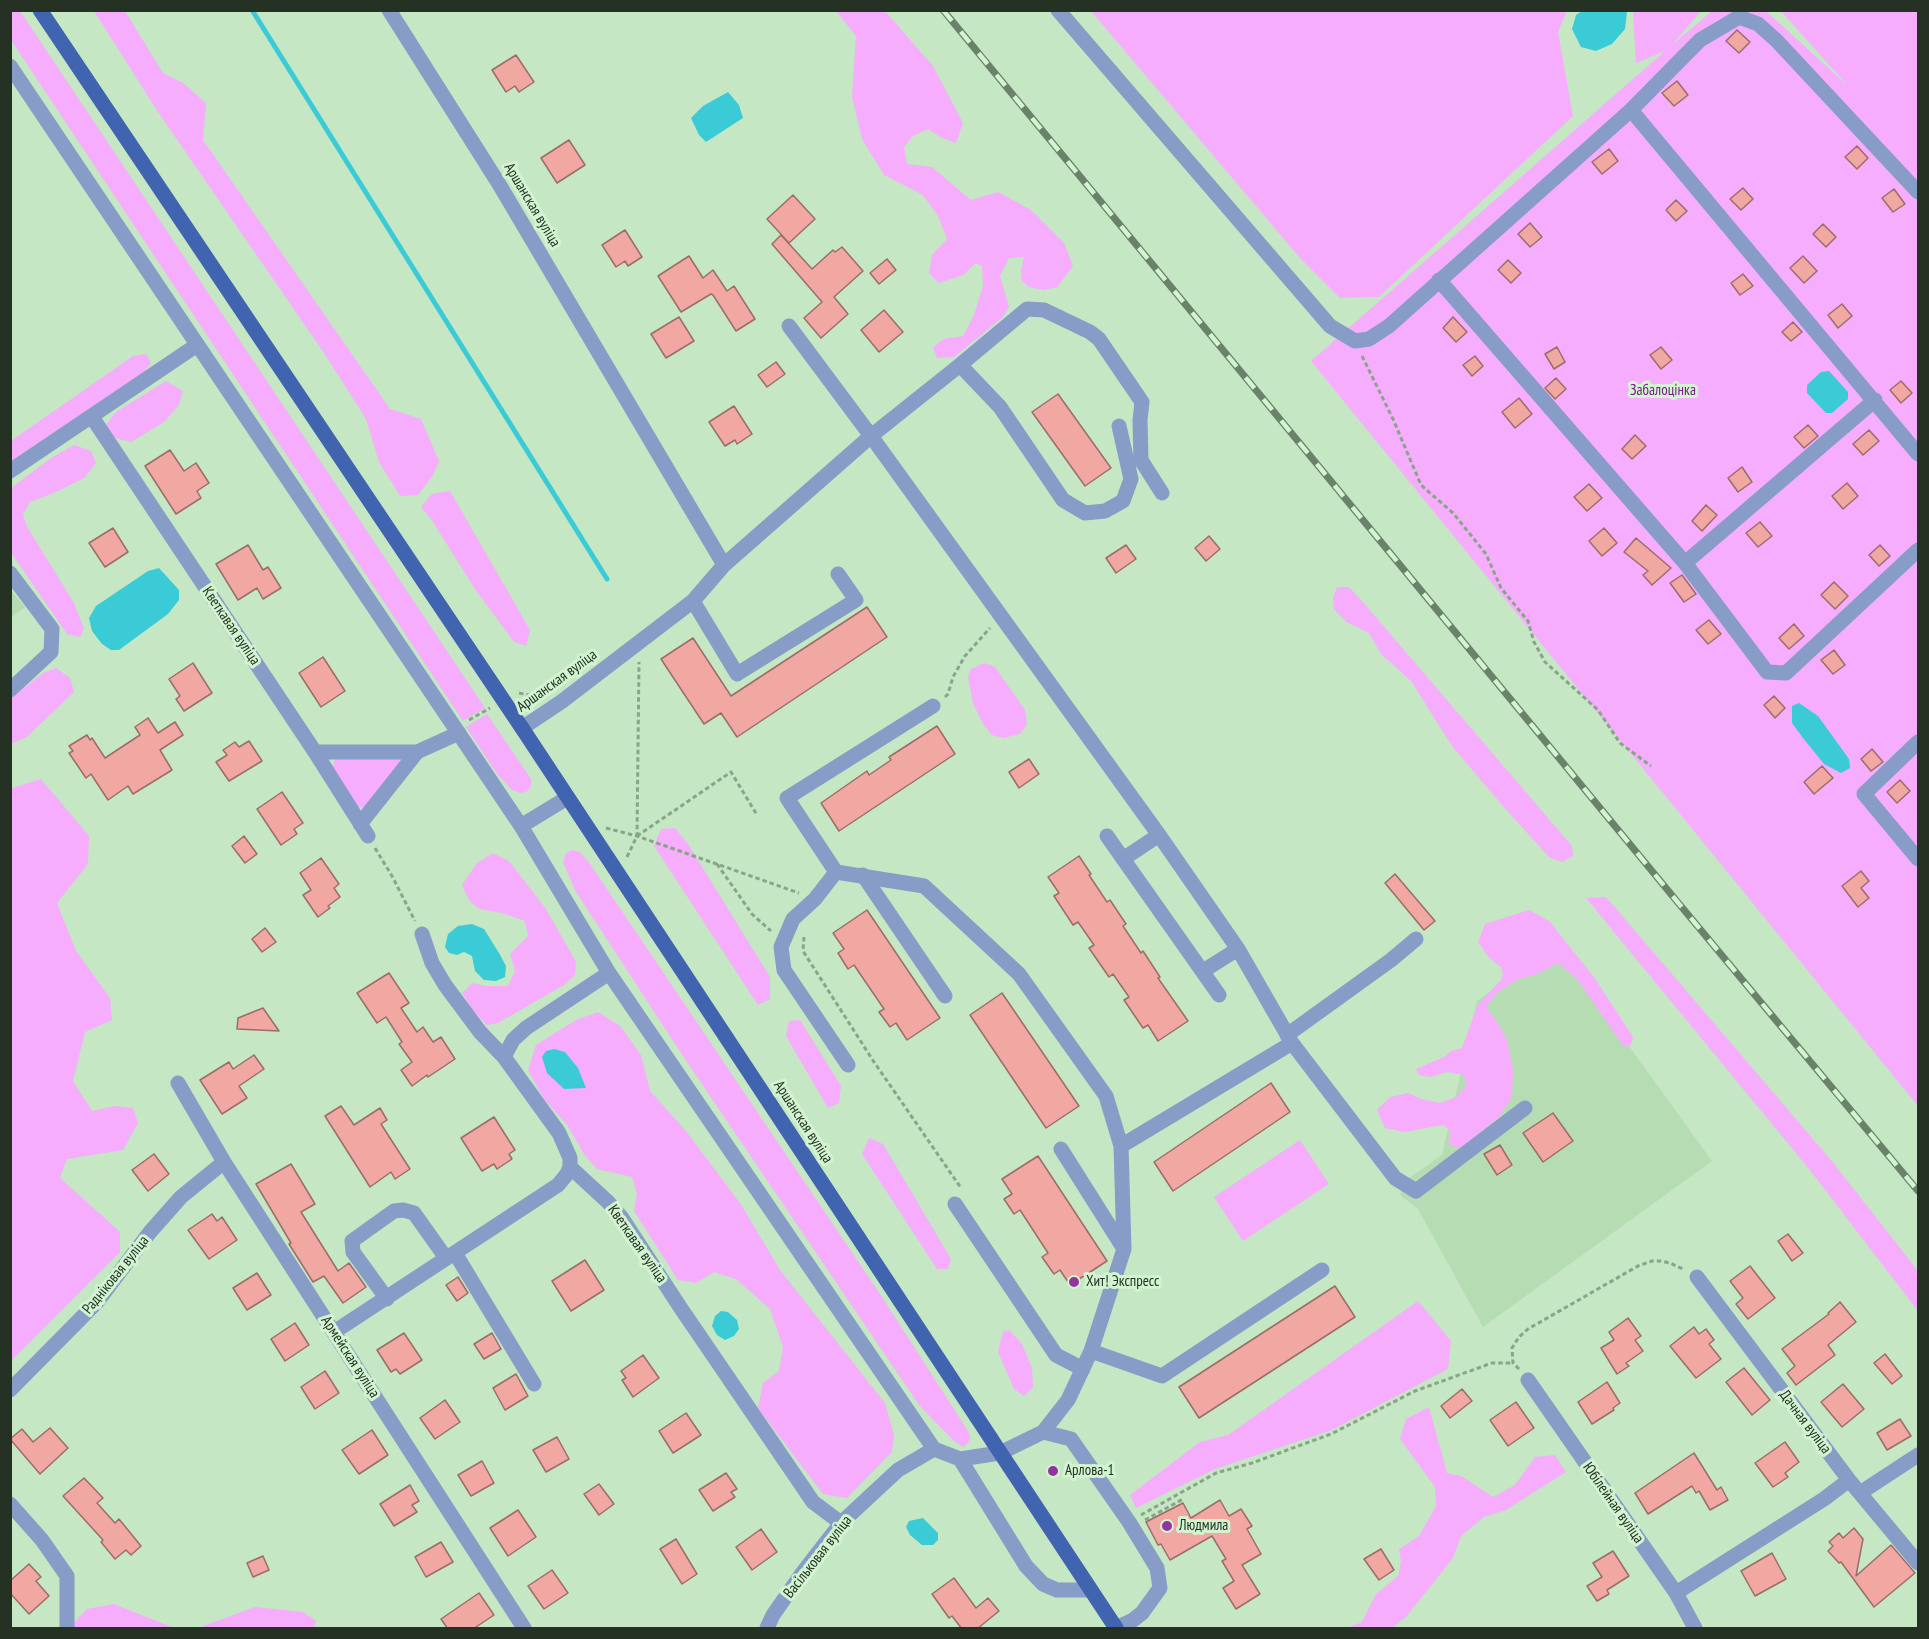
<!DOCTYPE html>
<html>
<head>
<meta charset="utf-8">
<style>
	body { margin:0 }
	#map { position:relative; width:1929px; height:1639px; overflow:hidden; background:#c5e7c3; font-family:"PT Sans Narrow",sans-serif }
	canvas { display:block }
	.frame { position:absolute; inset:0; border:12px solid #243123; pointer-events:none }
</style>
</head>
<body>
<div id="map">
<canvas width="1929" height="1639"></canvas>
<div class="frame"></div>
</div>
<script>
const context = document.querySelector('canvas').getContext('2d');
context.lineJoin = 'round';
function fillPath(path, color) {
  context.fillStyle = color;
  context.fill(path, 'evenodd');
}
function poly(rows) {
  const path = new Path2D();
  for (const r of rows) {
    path.moveTo(r[0], r[1]);
    for (let i = 2; i < r.length; i += 2) path.lineTo(r[i], r[i + 1]);
  }
  return path;
}
function stroke(path, color, width, dash) {
  context.strokeStyle = color;
  context.lineWidth = width;
  context.lineCap = dash ? 'butt' : 'round';
  context.setLineDash(dash || []);
  context.stroke(path);
}
function drawText(font, color, halo, rows, align = 'center') {
  context.font = font + ' "PT Sans Narrow",sans-serif';
  context.lineWidth = 6;
  context.setLineDash([]);
  context.textBaseline = 'middle';
  context.strokeStyle = halo;
  context.fillStyle = color;
  for (const [text, x, y, turn = 0] of rows) {
    context.save();
    context.translate(x, y);
    context.rotate((+turn || 0) * Math.PI / 180);
    context.textAlign = isNaN(turn) ? turn : align;
    if (halo) context.strokeText(text, 0, 0);
    context.fillText(text, 0, 0);
    context.restore();
  }
}
fillPath(poly([
	[10,589,25,607,11,618,10,618],
	[1555,944,1712,1161,1483,1327,1418,1209,1400,1195,1408,1179,1442,1155,1477,1001]
]), '#b6dcb3');
fillPath(poly([
	[10,11,20,11,485,708,463,721,11,40],
	[94,11,125,11,163,73,183,83,206,103,203,140,390,409,421,419,439,461,433,475,418,495,400,496,379,462,366,419,324,353,158,112],
	[836,11,885,11,933,66,963,123,956,143,942,138,928,129,913,136,904,147,907,164,932,167,971,200,998,192,1031,210,1064,243,1073,266,1057,287,1044,290,1029,287,1022,281,1021,271,1024,257,1009,258,1000,276,1009,307,1002,318,954,357,937,358,933,347,944,339,963,336,974,315,983,286,982,266,976,263,963,275,939,283,929,273,932,255,947,239,938,216,923,195,884,175,862,139,852,97,856,36],
	[1091,11,1567,11,1558,32,1573,116,1379,297,1340,298,1300,258],
	[1633,11,1701,11,1672,45,1712,11,1766,11,1847,85,1781,11,1918,11,1918,1106,1311,361,1665,51,1636,63],
	[146,354,151,363,143,373,11,461,11,441,133,356],
	[166,381,183,391,179,405,164,422,131,442,111,437,105,426,116,412],
	[74,445,91,451,96,463,84,478,56,492,30,502,23,514,26,525,74,603,84,629,80,637,67,634,10,551,11,488,51,458],
	[450,491,530,630,526,646,514,642,475,589,431,519,421,507,432,494],
	[1337,587,1349,587,1362,601,1572,846,1573,856,1562,862,1549,857,1502,805,1452,746,1411,681,1381,654,1369,633,1346,622,1334,609,1333,598],
	[984,663,995,667,1025,710,1027,724,1020,734,1003,738,992,735,983,724,973,703,968,677,971,669],
	[56,668,70,678,74,692,27,737,11,744,11,698,43,673],
	[487,714,531,779,531,786,528,791,521,793,512,790,498,775,466,727],
	[336,757,404,759,366,808,354,806,332,768],
	[41,779,89,836,88,864,57,903,76,951,110,998,112,1020,85,1032,73,1081,92,1111,115,1106,133,1108,138,1123,123,1150,67,1159,60,1178,120,1232,120,1252,11,1361,10,791,12,788],
	[675,828,688,844,770,977,770,999,758,1005,654,846,661,829],
	[572,850,580,852,588,861,882,1297,968,1431,970,1437,969,1442,963,1447,954,1441,919,1405,683,1056,576,892,563,862,566,853],
	[493,853,509,861,546,909,576,962,575,975,564,985,498,1023,487,1025,473,1011,462,993,473,983,486,986,508,986,515,971,510,954,528,936,525,921,502,913,479,909,469,900,462,885,477,863],
	[1606,897,1831,1160,1918,1271,1918,1311,1809,1169,1586,898],
	[1529,910,1549,921,1594,977,1633,1037,1631,1045,1624,1047,1577,979,1558,963,1540,973,1519,979,1498,992,1486,1007,1498,1023,1507,1040,1513,1070,1512,1097,1499,1117,1461,1148,1449,1145,1450,1130,1443,1125,1404,1132,1385,1128,1377,1110,1390,1097,1409,1093,1421,1099,1440,1103,1456,1097,1466,1086,1464,1075,1447,1072,1431,1077,1419,1075,1416,1069,1444,1057,1451,1051,1462,1048,1478,1004,1501,980,1503,975,1501,967,1489,958,1478,942,1485,924],
	[598,1012,620,1026,641,1055,650,1091,686,1131,740,1203,780,1270,885,1403,894,1435,892,1452,847,1498,823,1494,758,1408,763,1383,779,1371,783,1347,770,1309,736,1279,714,1272,696,1283,678,1280,634,1211,637,1194,632,1177,597,1169,584,1154,568,1126,544,1099,528,1070,536,1045,576,1020],
	[800,1020,841,1086,839,1103,828,1108,786,1036,789,1021],
	[869,1138,883,1144,951,1259,948,1269,937,1269,862,1154],
	[1300,1140,1329,1184,1243,1241,1214,1197],
	[1418,1301,1451,1341,1448,1369,1332,1430,1215,1469,1136,1508,1130,1495,1200,1442,1228,1435],
	[1009,1330,1022,1344,1032,1368,1033,1388,1024,1396,1014,1389,998,1352,1003,1331],
	[1429,1407,1447,1473,1461,1476,1493,1497,1515,1485,1535,1457,1555,1455,1566,1472,1506,1510,1484,1517,1461,1536,1453,1558,1406,1617,1392,1628,1347,1628,1362,1622,1376,1594,1398,1576,1401,1562,1399,1549,1419,1536,1436,1506,1435,1487,1400,1439,1406,1419],
	[114,1604,174,1628,69,1628,87,1609],
	[255,1607,303,1612,316,1621,314,1628,198,1628]
]), '#f6adfd');
fillPath(poly([
	[1624,10,1627,12,1625,29,1612,44,1596,51,1581,47,1572,29,1576,15,1582,11],
	[728,92,739,105,743,118,706,142,699,135,691,118,703,106],
	[1829,371,1848,392,1848,399,1832,413,1826,413,1807,393,1807,385,1821,372],
	[159,568,179,590,179,600,168,614,119,650,111,650,102,644,92,631,89,618,96,606,148,571],
	[1799,703,1818,716,1849,759,1850,768,1841,773,1824,764,1803,738,1792,723,1792,706],
	[472,924,484,929,499,953,506,966,505,977,496,981,484,980,475,971,472,956,464,952,457,955,449,953,445,947,448,934,458,926],
	[554,1049,565,1052,578,1068,586,1088,564,1089,547,1073,542,1057,546,1051],
	[721,1311,728,1312,737,1320,739,1329,734,1336,725,1340,717,1335,712,1326,715,1316],
	[923,1518,938,1533,938,1540,933,1545,922,1545,910,1535,906,1527,909,1521]
]), '#3bcbd7');
stroke(poly([
	[252,10,607,579]
]), '#3bcbd7', 5);
const building = poly([
	[1737,30,1750,42,1739,53,1726,41,1737,30],
	[516,55,534,82,519,92,515,86,506,92,492,70,516,55],
	[1677,81,1688,95,1674,106,1662,93,1677,81],
	[569,140,585,165,557,183,541,158,569,140],
	[1857,146,1868,158,1857,169,1845,157,1857,146],
	[1609,149,1618,161,1602,174,1592,162,1609,149],
	[1743,188,1753,199,1741,210,1730,199,1743,188],
	[1894,189,1905,204,1893,212,1882,198,1894,189],
	[793,195,815,219,789,243,767,219,793,195],
	[1676,200,1687,211,1676,221,1666,210,1676,200],
	[1530,223,1542,237,1530,247,1518,234,1530,223],
	[1823,224,1836,237,1826,247,1813,234,1823,224],
	[625,230,642,257,628,266,625,261,616,267,602,245,625,230],
	[781,235,812,269,833,250,835,252,842,247,863,271,834,297,848,314,821,338,804,318,822,302,772,244,781,235],
	[689,256,703,278,713,270,727,291,734,286,755,319,736,331,713,295,711,294,681,312,658,276,689,256],
	[1803,256,1817,271,1804,283,1790,268,1803,256],
	[887,259,896,270,879,284,870,273,887,259],
	[1508,260,1521,273,1511,283,1498,270,1508,260],
	[1743,274,1753,286,1740,295,1731,283,1743,274],
	[1842,304,1852,316,1838,328,1828,315,1842,304],
	[884,310,903,332,879,352,861,330,884,310],
	[679,317,694,341,666,358,651,334,679,317],
	[1453,317,1467,332,1456,342,1443,328,1453,317],
	[1793,322,1802,332,1791,341,1782,332,1793,322],
	[1557,347,1565,362,1554,369,1545,354,1557,347],
	[1661,347,1672,360,1661,369,1650,355,1661,347],
	[1475,356,1483,366,1472,376,1463,365,1475,356],
	[776,362,785,374,767,387,758,375,776,362],
	[1556,378,1566,389,1555,399,1545,388,1556,378],
	[1901,381,1912,393,1901,403,1890,390,1901,381],
	[1058,394,1111,468,1085,486,1032,412,1058,394],
	[1519,398,1532,414,1515,428,1502,412,1519,398],
	[734,406,752,434,737,444,735,440,725,446,709,422,734,406],
	[1808,425,1818,436,1804,448,1794,437,1808,425],
	[1869,430,1879,441,1863,455,1853,444,1869,430],
	[1635,435,1646,446,1632,459,1622,449,1635,435],
	[170,450,184,471,196,463,209,483,197,491,201,498,176,514,145,466,170,450],
	[1742,467,1752,482,1738,492,1728,478,1742,467],
	[1847,483,1858,496,1843,509,1832,496,1847,483],
	[1589,484,1602,498,1587,511,1574,497,1589,484],
	[1706,505,1717,515,1702,531,1692,521,1706,505],
	[1760,522,1772,536,1758,547,1746,533,1760,522],
	[113,528,128,552,105,567,89,543,113,528],
	[1604,528,1617,543,1602,556,1589,541,1604,528],
	[1209,536,1220,549,1206,561,1195,548,1209,536],
	[1636,538,1671,568,1652,585,1643,575,1648,571,1624,552,1636,538],
	[248,545,263,570,268,567,281,588,263,599,257,588,238,600,216,564,248,545],
	[1126,545,1136,559,1116,573,1106,558,1126,545],
	[1880,545,1890,556,1879,566,1869,555,1880,545],
	[1682,575,1696,594,1684,602,1670,583,1682,575],
	[1834,582,1848,596,1835,609,1821,595,1834,582],
	[867,607,887,637,737,737,721,713,704,724,661,659,693,638,731,696,867,607],
	[1709,620,1721,634,1708,644,1696,630,1709,620],
	[1794,624,1804,636,1789,649,1779,638,1794,624],
	[1834,650,1845,665,1833,674,1821,660,1834,650],
	[323,657,345,691,321,707,299,673,323,657],
	[193,663,212,693,184,711,176,699,180,696,169,679,193,663],
	[1774,696,1785,708,1775,718,1764,705,1774,696],
	[148,718,158,733,175,722,183,735,160,750,172,770,133,794,128,786,108,800,91,774,86,778,69,753,73,751,69,746,87,735,90,740,92,738,105,758,140,735,135,727,148,718],
	[937,726,955,754,839,831,821,803,867,771,869,775,891,760,889,757,937,726],
	[249,741,262,761,229,781,216,762,227,755,223,750,235,742,239,747,249,741],
	[1872,749,1883,762,1871,771,1861,759,1872,749],
	[1029,759,1039,774,1019,788,1009,772,1029,759],
	[1822,766,1833,778,1814,794,1804,782,1822,766],
	[1900,780,1910,791,1897,803,1887,792,1900,780],
	[282,792,303,823,294,829,297,834,281,845,257,809,282,792],
	[244,836,257,854,245,863,232,846,244,836],
	[1079,856,1091,874,1089,875,1107,902,1110,900,1126,924,1123,926,1141,953,1143,951,1160,977,1158,978,1188,1021,1158,1041,1148,1025,1143,1028,1124,1000,1129,997,1113,974,1109,977,1089,948,1094,945,1078,922,1073,925,1054,896,1059,893,1048,877,1079,856],
	[321,858,339,884,334,888,340,897,328,906,330,908,318,917,303,895,311,890,300,873,321,858],
	[1861,871,1869,881,1861,888,1869,898,1858,907,1842,886,1861,871],
	[1395,874,1435,921,1424,930,1385,883,1395,874],
	[867,910,940,1018,907,1040,896,1023,890,1027,879,1012,884,1009,854,965,848,969,838,953,844,949,833,933,867,910],
	[265,928,276,942,262,952,252,939,265,928],
	[389,973,409,1003,401,1008,417,1032,423,1027,433,1042,441,1037,455,1059,428,1077,427,1075,412,1086,401,1070,412,1062,399,1044,402,1042,386,1017,377,1023,357,993,389,973],
	[1002,993,1079,1106,1046,1128,970,1015,1002,993],
	[263,1008,279,1031,237,1029,238,1018,263,1008],
	[254,1055,264,1069,239,1086,247,1098,222,1114,200,1080,229,1062,233,1069,254,1055],
	[1271,1083,1290,1112,1173,1191,1154,1162,1271,1083],
	[341,1106,354,1125,380,1108,387,1120,381,1124,410,1169,395,1179,391,1172,370,1187,325,1116,341,1106],
	[1553,1113,1573,1141,1543,1162,1523,1133,1553,1113],
	[494,1117,515,1150,509,1154,512,1159,497,1169,494,1164,482,1171,461,1138,494,1117],
	[1500,1145,1512,1165,1497,1175,1484,1154,1500,1145],
	[154,1154,169,1174,148,1191,132,1170,154,1154],
	[1038,1156,1107,1261,1070,1285,1060,1270,1054,1274,1042,1257,1048,1253,1020,1210,1014,1214,1004,1199,1012,1194,1002,1179,1038,1156],
	[291,1164,315,1204,301,1212,338,1271,349,1263,366,1287,343,1303,324,1276,313,1282,289,1244,291,1243,256,1184,291,1164],
	[212,1214,217,1221,222,1217,237,1240,209,1259,188,1230,212,1214],
	[1788,1234,1803,1253,1792,1261,1778,1241,1788,1234],
	[585,1260,604,1290,571,1311,552,1281,585,1260],
	[1750,1266,1775,1298,1748,1319,1736,1304,1743,1298,1730,1281,1750,1266],
	[257,1273,271,1295,247,1310,233,1288,257,1273],
	[458,1277,468,1293,457,1301,446,1285,458,1277],
	[1335,1286,1355,1317,1199,1418,1179,1387,1335,1286],
	[1840,1302,1856,1322,1828,1345,1835,1355,1796,1385,1787,1373,1795,1366,1782,1349,1829,1314,1828,1313,1840,1302],
	[1628,1318,1641,1336,1635,1340,1643,1351,1626,1363,1629,1366,1617,1374,1601,1348,1614,1340,1609,1332,1628,1318],
	[295,1323,309,1345,285,1361,271,1339,295,1323],
	[1694,1327,1699,1334,1706,1329,1714,1340,1709,1344,1721,1359,1696,1378,1670,1346,1694,1327],
	[404,1333,422,1360,400,1374,396,1369,391,1372,377,1350,404,1333],
	[492,1333,501,1349,484,1359,474,1344,492,1333],
	[1885,1354,1902,1376,1892,1384,1874,1363,1885,1354],
	[643,1355,659,1378,633,1397,622,1380,626,1378,621,1371,643,1355],
	[1744,1368,1770,1400,1752,1415,1726,1382,1744,1368],
	[325,1371,339,1393,315,1409,301,1387,325,1371],
	[516,1374,528,1396,505,1410,493,1388,516,1374],
	[1607,1382,1620,1403,1613,1408,1614,1410,1592,1424,1578,1402,1607,1382],
	[1843,1384,1864,1409,1842,1427,1821,1402,1843,1384],
	[1462,1389,1472,1401,1450,1418,1441,1406,1462,1389],
	[445,1400,460,1422,435,1439,420,1418,445,1400],
	[1516,1402,1534,1428,1508,1446,1490,1420,1516,1402],
	[686,1413,701,1435,673,1453,659,1431,686,1413],
	[1900,1419,1911,1436,1887,1450,1877,1433,1900,1419],
	[50,1428,68,1448,40,1474,10,1439,22,1429,33,1442,50,1428],
	[372,1430,388,1455,359,1474,342,1450,372,1430],
	[557,1437,569,1459,546,1472,533,1450,557,1437],
	[1785,1442,1799,1462,1785,1473,1788,1477,1773,1487,1755,1463,1785,1442],
	[1694,1453,1717,1490,1721,1487,1728,1500,1710,1510,1699,1491,1696,1493,1692,1486,1648,1514,1635,1493,1694,1453],
	[482,1461,494,1483,471,1496,458,1475,482,1461],
	[726,1473,737,1489,731,1492,735,1497,713,1511,699,1490,726,1473],
	[84,1478,103,1498,97,1503,115,1523,119,1519,141,1546,131,1555,126,1550,115,1559,101,1542,103,1540,63,1496,84,1478],
	[599,1484,614,1504,599,1515,584,1494,599,1484],
	[410,1485,419,1501,412,1505,417,1512,394,1526,380,1504,410,1485],
	[1220,1500,1229,1516,1241,1509,1252,1526,1247,1529,1261,1554,1242,1565,1260,1594,1236,1609,1223,1588,1234,1581,1222,1561,1226,1559,1212,1536,1170,1560,1161,1544,1158,1545,1146,1522,1183,1503,1191,1518,1220,1500],
	[518,1510,536,1537,508,1556,490,1528,518,1510],
	[1854,1528,1863,1539,1856,1576,1891,1545,1915,1573,1874,1607,1841,1562,1839,1563,1828,1551,1833,1546,1829,1542,1839,1533,1843,1538,1854,1528],
	[761,1529,777,1552,752,1570,736,1547,761,1529],
	[676,1539,697,1574,682,1584,660,1549,676,1539],
	[441,1542,453,1562,426,1577,415,1557,441,1542],
	[1381,1549,1394,1570,1379,1580,1364,1559,1381,1549],
	[1613,1551,1629,1576,1607,1590,1609,1594,1597,1601,1587,1586,1602,1577,1593,1563,1613,1551],
	[1772,1553,1786,1579,1755,1596,1741,1571,1772,1553],
	[263,1556,269,1570,253,1577,247,1563,263,1556],
	[29,1564,41,1577,36,1581,49,1596,29,1614,10,1593,10,1581,29,1564],
	[552,1570,568,1593,544,1609,528,1586,552,1570],
	[954,1578,976,1608,988,1598,999,1611,977,1629,962,1629,952,1616,949,1618,932,1594,954,1578],
	[479,1593,494,1615,473,1629,448,1629,441,1619,479,1593]
]);
fillPath(building, '#f1a7a2');
stroke(building, '#9b6d6a', 1.5);
stroke(poly([
	[1362,356,1393,419,1421,485,1453,513,1486,554,1501,588,1528,621,1534,642,1545,662,1598,710,1620,743,1651,766],
	[519,693,539,697],
	[945,697,948,694,953,677,965,656,990,628],
	[469,720,490,708],
	[606,828,637,836,799,893],
	[637,836,731,772,757,815],
	[375,848,392,876,415,921],
	[627,857,637,836,639,662],
	[717,864,752,914,771,931],
	[804,937,803,951,874,1062,961,1188],
	[1519,1369,1513,1363,1512,1348,1519,1337,1528,1329,1638,1266,1652,1261,1661,1261,1670,1263,1685,1270],
	[1141,1515,1216,1473,1252,1463,1331,1434,1415,1391,1492,1363,1513,1363],
	[1145,1520,1183,1499]
]), '#89a488', 3, [4.5, 3]);
stroke(poly([
	[389,10,499,184,724,565,693,601,561,702,522,728],
	[1058,10,1330,326,1355,341,1369,339,1389,326,1631,110,1918,454],
	[10,66,521,826,609,973,934,1449,960,1459,1000,1453,1043,1432,1068,1400,1091,1351,1124,1249,1121,1146,1106,1096,1019,974,924,886,836,872,787,798,933,706],
	[1631,110,1700,40,1739,17,1758,24,1776,40,1918,192],
	[1439,280,1685,563,1767,672,1786,673,1918,550],
	[789,326,871,436,1159,835,1238,949,1292,1043,1395,1178,1416,1191,1525,1108],
	[960,365,1027,309,1044,310,1090,332,1099,339,1142,402,1140,420,1141,460,1162,493],
	[92,417,315,752,368,836],
	[10,471,197,345],
	[1685,563,1875,400],
	[724,565,871,436,960,365,1000,407,1063,500,1085,513,1105,511,1123,501,1131,479,1119,426],
	[10,573,52,629,51,652,10,690],
	[693,601,737,674,856,600,838,574],
	[1918,742,1864,794,1918,859],
	[315,752,417,752],
	[360,824,417,752,459,733],
	[521,826,567,798],
	[1107,836,1219,995],
	[1123,859,1159,835],
	[836,872,815,899,793,919,781,947,784,970,848,1065],
	[863,875,945,996],
	[422,934,432,963,445,985,480,1032,504,1057,559,1133,570,1158,570,1167,608,1202,622,1218,680,1307,813,1502,841,1523],
	[1203,971,1238,949],
	[1287,1035,1391,960,1416,939],
	[504,1057,513,1040,526,1028,609,973],
	[178,1083,224,1162,524,1628],
	[1121,1146,1292,1043],
	[1061,1149,1124,1249],
	[955,1204,1056,1355,1083,1369],
	[455,1253,534,1384],
	[1697,1277,1849,1480,1918,1563],
	[387,1299,353,1252,352,1241,394,1211,403,1210,414,1213,446,1258],
	[334,1332,558,1185,567,1174,570,1167],
	[1091,1351,1162,1376,1322,1270],
	[1528,1380,1676,1593,1695,1628],
	[10,1390,97,1302,150,1232,181,1197,224,1162],
	[1043,1432,1071,1439,1129,1522,1157,1568,1160,1588,1142,1613,1133,1620,1116,1628],
	[960,1459,1026,1566,1043,1584,1057,1590,1090,1590],
	[1860,1493,1918,1455],
	[10,1504,42,1540,67,1576,67,1627],
	[1676,1593,1824,1499,1849,1480],
	[767,1628,773,1615,803,1572,841,1523,898,1470,934,1449]
]), '#879cc6', 15);
stroke(poly([
	[40,10,522,728,1116,1628]
]), '#4064af', 15);
const rail = poly([
	[943,10,1675,899,1918,1191]
]);
stroke(rail, '#6b826a', 7);
stroke(rail, '#d2f4d0', 4.5, [14]);
for (const [x, y, r, color] of [
	[1074,1282,6,"#92349d"],
	[1053,1471,6,"#92349d"],
	[1167,1526,6,"#92349d"]
]) {
  const dot = new Path2D();
  dot.arc(x, y, r, 0, 2 * Math.PI);
  context.fillStyle = color;
  context.fill(dot);
  stroke(dot, '#d2f4d0', 2);
}
drawText('15px', '#243123', '#d2f4d0', [
	["Аршанская вуліца",532,205,59],
	["Кветкавая вуліца",231,626,56],
	["Аршанская вуліца",557,681,-36],
	["Аршанская вуліца",803,1122,57],
	["Кветкавая вуліца",637,1244,55],
	["Радніковая вуліца",116,1275,-51],
	["Армейская вуліца",350,1357,57],
	["Дачная вуліца",1805,1422,53],
	["Юбілейная вуліца",1613,1503,55],
	["Васільковая вуліца",818,1557,-52]
]);
drawText('15px', '#7a1a85', '#d2f4d0', [
	["Забалоцінка",1663,391]
]);
drawText('15px', '#243123', '#d2f4d0', [
	["Хит! Экспресс",1086,1282],
	["Арлова-1",1065,1471],
	["Людмила",1179,1526]
], 'left');
</script>
</body>
</html>
